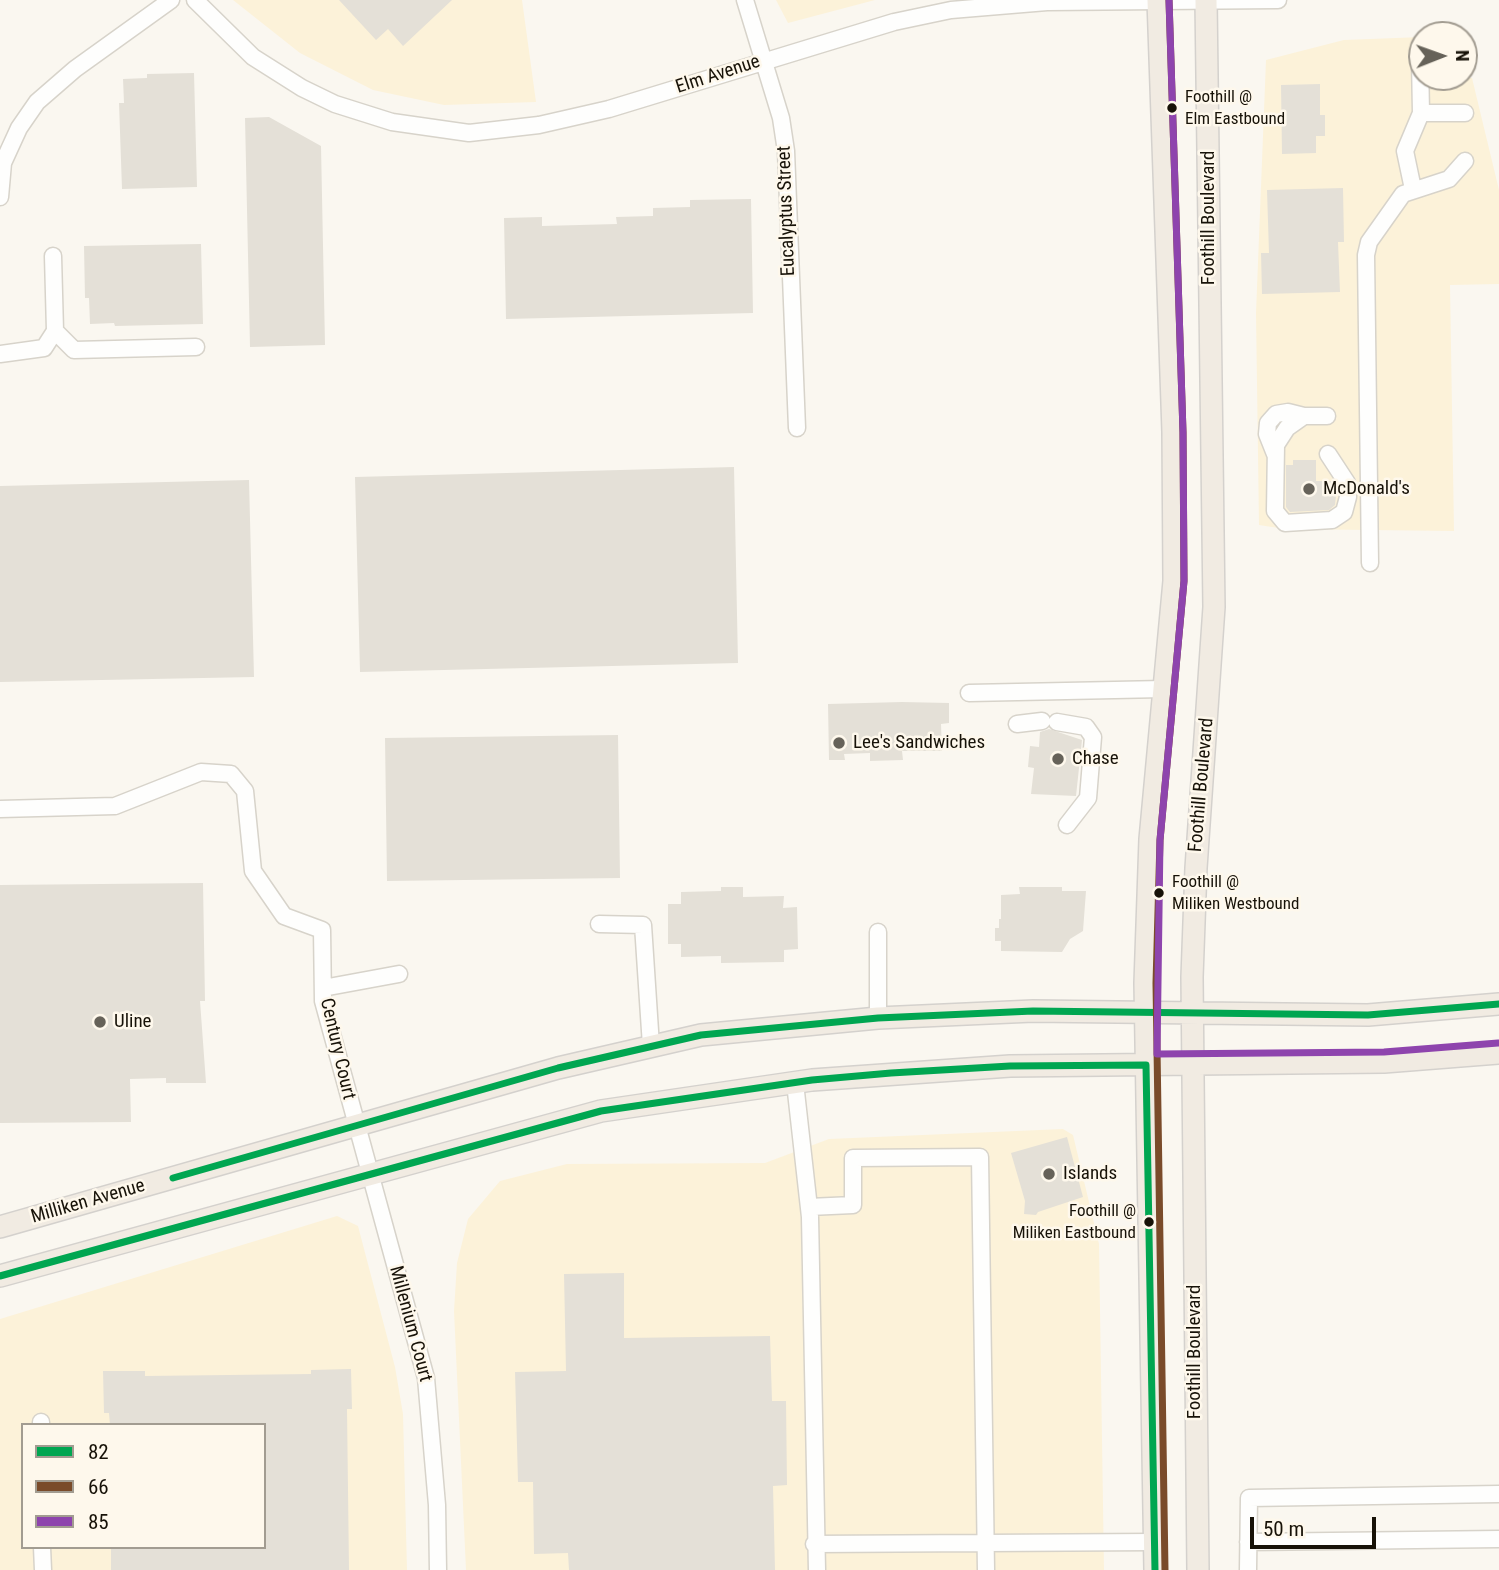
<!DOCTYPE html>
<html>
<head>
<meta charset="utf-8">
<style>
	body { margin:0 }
	#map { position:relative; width:1499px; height:1570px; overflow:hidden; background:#faf7f0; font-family:"Roboto Condensed",sans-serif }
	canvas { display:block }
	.legend { position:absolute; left:21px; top:1423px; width:245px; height:126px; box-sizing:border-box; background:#fef8ec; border:2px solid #a29c91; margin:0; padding:9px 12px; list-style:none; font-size:21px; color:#171208 }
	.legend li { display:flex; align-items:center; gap:14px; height:35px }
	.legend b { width:35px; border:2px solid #a29c91 }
	.north { position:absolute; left:1408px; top:21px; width:70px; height:70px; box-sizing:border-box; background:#fef8ec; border:2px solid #a29c91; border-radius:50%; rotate:89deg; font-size:19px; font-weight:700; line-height:28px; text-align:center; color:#171208 }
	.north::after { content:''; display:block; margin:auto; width:24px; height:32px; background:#666259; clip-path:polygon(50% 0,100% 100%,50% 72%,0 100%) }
	.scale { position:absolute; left:1250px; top:1517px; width:126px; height:32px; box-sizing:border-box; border:4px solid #171208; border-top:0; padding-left:9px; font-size:21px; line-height:24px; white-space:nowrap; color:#171208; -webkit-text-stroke:5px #fef8ec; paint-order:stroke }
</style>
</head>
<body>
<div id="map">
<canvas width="1499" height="1570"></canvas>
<ul class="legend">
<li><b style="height:9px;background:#00a651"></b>82</li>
<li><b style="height:9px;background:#7a4b2a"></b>66</li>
<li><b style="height:9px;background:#8e44ad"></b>85</li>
</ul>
<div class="north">N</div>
<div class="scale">50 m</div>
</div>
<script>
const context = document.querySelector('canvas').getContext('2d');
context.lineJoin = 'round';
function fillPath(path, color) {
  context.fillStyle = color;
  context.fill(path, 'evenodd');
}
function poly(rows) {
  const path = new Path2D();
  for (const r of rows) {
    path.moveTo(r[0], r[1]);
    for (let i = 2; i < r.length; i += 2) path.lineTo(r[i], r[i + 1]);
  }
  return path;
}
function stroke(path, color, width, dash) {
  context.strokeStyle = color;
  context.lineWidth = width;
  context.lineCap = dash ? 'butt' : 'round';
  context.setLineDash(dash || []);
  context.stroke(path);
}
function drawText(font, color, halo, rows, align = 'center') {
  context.font = font + ' "Roboto Condensed",sans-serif';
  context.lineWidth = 5;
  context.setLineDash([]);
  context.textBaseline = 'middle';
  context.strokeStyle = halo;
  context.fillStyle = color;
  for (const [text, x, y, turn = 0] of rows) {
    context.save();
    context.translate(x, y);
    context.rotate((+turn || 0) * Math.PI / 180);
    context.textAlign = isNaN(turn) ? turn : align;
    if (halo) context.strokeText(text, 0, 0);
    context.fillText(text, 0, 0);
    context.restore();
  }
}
fillPath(poly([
	[233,0,522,0,536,102,444,105,373,90,300,53],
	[776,0,875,0,788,23],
	[1422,37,1422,77,1472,78,1499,190,1499,284,1450,285,1454,531,1285,529,1259,525,1256,313,1266,60,1344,40],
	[1063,1129,1073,1135,1099,1244,1104,1570,466,1570,454,1311,457,1263,468,1219,500,1181,567,1164,765,1163,829,1139],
	[337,1216,358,1226,395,1367,403,1414,407,1570,0,1570,0,1319],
	[23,1425,264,1425,264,1547,23,1547]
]), '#fcf2d9');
fillPath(poly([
	[339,0,452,0,403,46,388,29,376,40],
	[194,73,197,187,122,189,119,103,124,103,123,79,147,78,147,74],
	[1320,84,1320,115,1325,115,1325,136,1316,136,1316,153,1282,154,1281,85],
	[269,117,321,146,325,345,250,347,245,118],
	[1343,188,1344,242,1338,242,1340,292,1262,294,1261,253,1269,253,1267,190],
	[751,199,753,313,506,319,504,218,542,217,542,226,617,224,616,217,653,216,653,208,690,207,690,200],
	[201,244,203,324,115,326,114,323,90,324,89,298,85,298,84,246],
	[1293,460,1316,460,1316,481,1333,481,1337,486,1335,505,1329,510,1290,512,1286,507,1286,465,1293,465],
	[734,467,738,663,360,672,355,477],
	[249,480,254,677,0,682,0,486],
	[902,702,949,703,949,723,941,724,942,751,902,751,903,760,870,761,870,753,844,754,845,760,829,760,828,704],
	[1049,729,1082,740,1076,796,1031,794,1034,768,1028,767,1030,746,1039,747,1040,732],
	[618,735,620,878,387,881,385,738],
	[203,883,205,1001,200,1001,206,1083,166,1083,166,1078,130,1079,131,1122,0,1123,0,885],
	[721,887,743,887,743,897,784,896,783,908,797,907,798,949,784,950,784,962,721,963,721,956,681,957,681,944,668,944,668,904,681,904,681,892,721,891],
	[1019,887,1062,887,1062,891,1086,891,1083,931,1070,939,1062,952,1001,951,1001,941,995,941,995,928,999,928,999,919,1001,919,1001,895,1020,894],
	[1067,1137,1083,1197,1038,1212,1036,1215,1024,1214,1025,1201,1011,1153],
	[624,1273,624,1338,770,1336,772,1401,786,1401,787,1485,773,1486,775,1570,569,1570,568,1553,534,1554,533,1482,518,1482,515,1372,566,1371,564,1274],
	[351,1369,352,1409,347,1409,349,1570,111,1570,111,1547,264,1547,264,1425,110,1425,109,1413,104,1413,103,1371,145,1371,145,1376,311,1374,311,1370]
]), '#e4e0d7');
const minor = poly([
	[195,0,253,57,302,88,335,104,392,122,469,133,539,125,609,109,894,22,951,10,1047,2,1278,0],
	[745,0,781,118,786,151,797,428],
	[1420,60,1421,113,1465,113],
	[1413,189,1405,151,1421,113],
	[0,197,3,163,19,128,37,102,75,69,171,0],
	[55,331,74,350,196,347],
	[0,354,44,348,55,331,53,256],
	[1327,416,1304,416,1287,428,1276,445,1275,511,1285,523,1332,520,1344,512,1348,497,1347,483,1328,454],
	[1275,454,1267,434,1268,423,1276,414,1288,412,1304,416],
	[1370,563,1366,255,1369,242,1403,194,1449,179,1465,161],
	[969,693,1163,689],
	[1057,722,1086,727,1093,737,1088,798,1067,825],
	[1017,724,1042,721],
	[0,809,115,806,201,772,231,774,245,791,253,871,284,916,322,930,323,1001,426,1378,437,1505,438,1570],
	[599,924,643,925,651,1046],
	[878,932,878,1018],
	[323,988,399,974],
	[795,1083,810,1217,817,1570],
	[809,1207,853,1205,853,1158,980,1157,986,1570],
	[41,1422,41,1425],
	[1248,1542,1499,1539],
	[814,1544,1154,1542],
	[42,1547,43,1570],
	[1248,1570,1249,1498,1499,1494]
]);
const major = poly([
	[0,1227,558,1068,701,1035,878,1018,1033,1011,1368,1015,1499,1004],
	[0,1276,601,1111,812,1080,1010,1066,1384,1062,1499,1053],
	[1155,1570,1145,983,1150,839,1174,581,1173,432,1158,0],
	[1198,1570,1192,977,1196,868,1214,607,1206,0]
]);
stroke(minor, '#d7d3ca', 19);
stroke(major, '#d4d1cd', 24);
stroke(minor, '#fefefd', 16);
stroke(major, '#f1ebe2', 21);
stroke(poly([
	[173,1178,558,1068,701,1035,878,1018,1033,1011,1368,1015,1499,1004],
	[0,1276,601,1111,812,1080,891,1073,1010,1066,1146,1065,1155,1570]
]), '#00a651', 7);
stroke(poly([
	[1165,1570,1156,983,1160,840,1184,581,1183,432,1169,0]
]), '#7a4b2a', 7);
stroke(poly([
	[1169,0,1183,432,1184,581,1160,840,1157,1054,1384,1052,1498,1043]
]), '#8e44ad', 7);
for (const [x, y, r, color] of [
	[1172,108,6,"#171208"],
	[1309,489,7,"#666259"],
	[839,743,7,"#666259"],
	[1058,759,7,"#666259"],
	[1159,893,6,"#171208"],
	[100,1022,7,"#666259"],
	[1049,1174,7,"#666259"],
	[1149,1222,6,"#171208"]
]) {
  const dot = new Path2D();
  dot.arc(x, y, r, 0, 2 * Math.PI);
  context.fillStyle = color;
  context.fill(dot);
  stroke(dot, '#fef8ec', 2.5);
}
drawText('17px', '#171208', '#fef8ec', [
	["Foothill @",1185,98],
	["Elm Eastbound",1185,120],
	["Foothill @",1172,883],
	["Miliken Westbound",1172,905],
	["Foothill @",1136,1212,"right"],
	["Miliken Eastbound",1136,1234,"right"]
], 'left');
drawText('19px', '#171208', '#fef8ec', [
	["Elm Avenue",718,75,-18],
	["Eucalyptus Street",787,211,-92],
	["Foothill Boulevard",1209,218,-90],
	["Foothill Boulevard",1202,785,-85],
	["Century Court",337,1049,77],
	["Milliken Avenue",88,1202,-16],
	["Millenium Court",410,1324,75],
	["Foothill Boulevard",1195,1352,-90]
]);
drawText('19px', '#171208', '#fef8ec', [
	["McDonald's",1323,489],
	["Lee's Sandwiches",853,743],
	["Chase",1072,759],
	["Uline",114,1022],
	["Islands",1063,1174]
], 'left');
</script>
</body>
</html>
